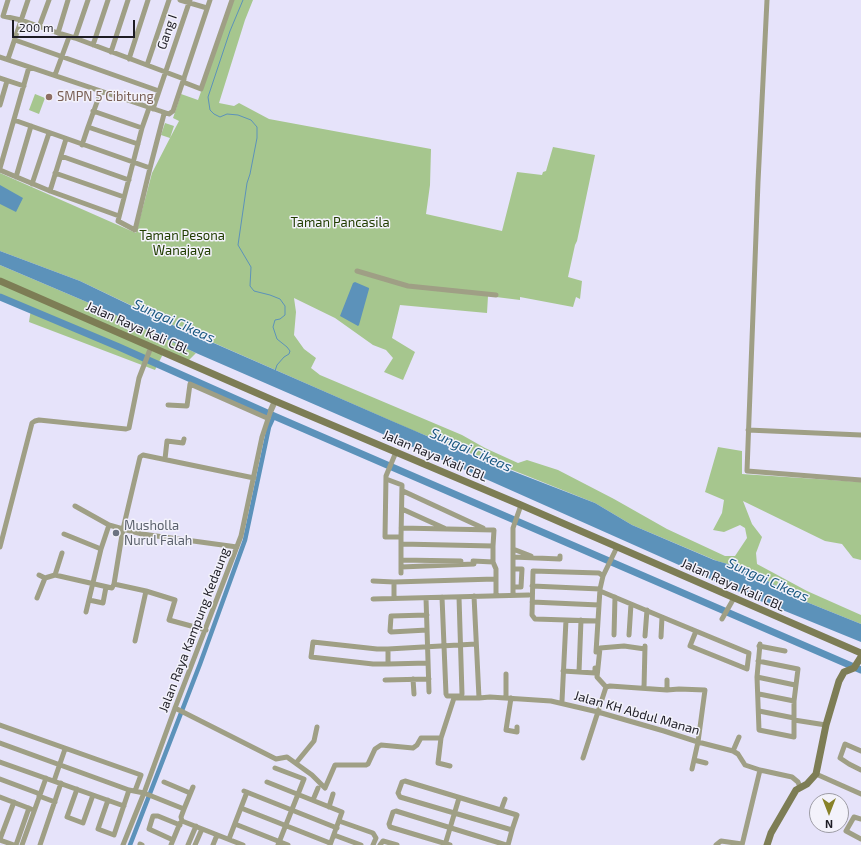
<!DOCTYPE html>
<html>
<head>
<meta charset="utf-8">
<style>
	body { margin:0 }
	#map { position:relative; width:861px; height:845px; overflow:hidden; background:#e6e3fa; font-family:"Exo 2",sans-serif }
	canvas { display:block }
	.north { position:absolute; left:809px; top:793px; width:40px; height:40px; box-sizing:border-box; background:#f3f2fb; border:1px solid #9d9ca5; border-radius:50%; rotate:180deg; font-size:11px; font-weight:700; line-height:16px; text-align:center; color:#1d1c24 }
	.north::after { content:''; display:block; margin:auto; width:14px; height:18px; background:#888229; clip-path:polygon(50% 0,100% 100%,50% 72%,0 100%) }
	.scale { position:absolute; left:12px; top:20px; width:123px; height:18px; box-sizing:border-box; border:2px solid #1d1c24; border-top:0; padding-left:5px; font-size:12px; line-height:14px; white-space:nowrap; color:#1d1c24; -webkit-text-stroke:3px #f3f2fb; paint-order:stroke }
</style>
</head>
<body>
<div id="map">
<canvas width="861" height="845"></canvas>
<div class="north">N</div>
<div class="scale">200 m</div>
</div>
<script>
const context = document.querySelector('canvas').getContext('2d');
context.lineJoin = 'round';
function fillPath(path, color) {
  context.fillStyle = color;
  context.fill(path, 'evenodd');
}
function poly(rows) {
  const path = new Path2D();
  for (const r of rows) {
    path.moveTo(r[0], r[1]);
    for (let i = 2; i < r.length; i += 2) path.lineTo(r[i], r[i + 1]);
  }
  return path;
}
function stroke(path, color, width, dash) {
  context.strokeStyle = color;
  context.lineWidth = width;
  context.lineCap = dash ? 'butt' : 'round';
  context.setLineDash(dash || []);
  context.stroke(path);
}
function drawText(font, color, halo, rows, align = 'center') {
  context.font = font + ' "Exo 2",sans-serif';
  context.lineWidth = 3;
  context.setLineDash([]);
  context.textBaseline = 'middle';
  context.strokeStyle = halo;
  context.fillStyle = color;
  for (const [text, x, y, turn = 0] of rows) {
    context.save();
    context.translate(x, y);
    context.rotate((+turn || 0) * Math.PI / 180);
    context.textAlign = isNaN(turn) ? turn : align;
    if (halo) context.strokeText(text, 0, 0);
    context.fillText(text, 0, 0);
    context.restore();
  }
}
fillPath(poly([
	[234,0,253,0,245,20,219,103,234,106,239,103,269,119,431,149,430,185,426,214,502,231,517,172,542,175,543,172,546,171,553,147,595,155,577,241,575,245,568,277,582,281,580,299,576,297,573,307,520,297,520,300,488,296,487,313,400,305,392,338,415,352,403,380,384,372,393,358,386,350,373,345,335,318,294,298,296,312,294,335,304,349,316,358,311,368,320,375,462,435,485,448,518,463,527,460,558,470,614,499,667,529,725,556,735,556,747,538,745,528,740,525,724,532,713,530,722,513,724,500,705,492,718,447,742,451,742,474,861,482,861,560,853,558,842,544,825,541,743,501,752,524,762,537,756,553,757,564,807,591,861,615,861,624,799,599,761,577,741,568,717,561,632,525,595,503,412,430,164,321,80,281,0,251,0,173,136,233,152,173,170,138,161,135,165,123,174,126,170,138,179,121,173,118,181,94,198,100],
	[35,94,45,98,39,114,29,110],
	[0,265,101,308,196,353,187,362,163,354,155,370,29,322,31,309,0,295]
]), '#a6c68e');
fillPath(poly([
	[0,185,23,198,16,212,0,204],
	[0,251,80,281,161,320,392,421,471,455,595,503,632,525,714,560,741,568,761,577,799,599,861,624,861,642,753,598,470,472,196,353,101,308,0,265],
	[355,282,369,288,369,289,359,325,358,326,340,316,353,283]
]), '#5c92ba');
stroke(poly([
	[243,0,230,31,208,97,210,110,214,114,220,117,227,114,238,115,251,120,257,127,257,138,250,174,247,183,238,245,251,267,250,286,254,291,270,295,280,299,285,306,285,315,280,319,275,320,273,327,277,339,287,347,290,351,289,354,284,357,277,365,275,371]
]), '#5c92ba', 1);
stroke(poly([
	[130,845,200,664,245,540,269,427,274,416]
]), '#5c92ba', 4.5);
stroke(poly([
	[0,297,119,347,274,416,861,670]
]), '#5c92ba', 7);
stroke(poly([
	[8,0,3,16,21,20,58,33],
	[68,0,58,33,75,38,184,79],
	[180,0,207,8],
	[767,0,758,182,747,471,861,480],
	[39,27,49,0],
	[75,38,88,0],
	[15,40,159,91],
	[93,45,108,0],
	[111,52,128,0],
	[0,57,169,114,173,111,210,0],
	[8,59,28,0],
	[129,59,148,0],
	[147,65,169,0],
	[55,75,69,37],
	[0,78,24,86],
	[183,82,201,89,232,0],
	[101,91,88,127,138,144],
	[0,105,7,81],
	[149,108,142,128,118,221,135,230,150,168],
	[153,109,190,0],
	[93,111,142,128],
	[14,120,150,168,164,114],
	[82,145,88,127],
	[61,156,129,180],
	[0,168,29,67],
	[0,170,50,191,119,216],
	[55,173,124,197],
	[16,177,31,126],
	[32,184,49,133],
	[50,191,66,139],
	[357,271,408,286,496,295],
	[168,405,187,406,190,384,267,418],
	[748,430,861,435],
	[396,452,386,476,385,537,401,537,401,544],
	[165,459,167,441,183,443,184,439],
	[386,479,402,485,401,537],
	[403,491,483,528],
	[75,506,109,525,123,529,142,534,237,547],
	[402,509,444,528],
	[401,528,494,530,493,546],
	[64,534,101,549],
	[0,547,32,423,35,421,39,420,126,429,129,428,139,378,151,347],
	[513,549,531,556],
	[513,557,560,559,560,556],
	[401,560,461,561],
	[473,561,493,562],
	[401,567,401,544,493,546,493,562,496,569,496,596],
	[513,569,522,569,521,587,513,587],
	[401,573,401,567,474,564],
	[39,575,45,578,55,575,112,588,114,584,123,529,140,457,143,455,254,478],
	[55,575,62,553],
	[603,576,599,573,533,571,532,615,535,619,598,621,600,589,603,576,617,547],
	[373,581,394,582,495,579],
	[394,582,394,598],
	[114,584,146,591,175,600,169,620,206,630],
	[532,586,600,589],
	[600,591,662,617,749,653,747,669,690,646,696,631],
	[513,595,513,528,521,505],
	[474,596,479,698],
	[442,597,446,694,447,696,461,696,462,694,459,597],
	[37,598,45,578],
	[426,598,429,692],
	[373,599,529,595],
	[89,600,103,603,106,587],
	[532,602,599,605],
	[86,612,101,549,109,525],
	[427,615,391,616,390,631,391,632,427,630],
	[722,619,734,598],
	[614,635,615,597],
	[629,635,631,604],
	[645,636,647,610],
	[661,637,662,617],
	[135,641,146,591],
	[760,644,757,677,759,730,794,737,794,720],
	[759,646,785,651],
	[596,652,598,621],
	[758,661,798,669,794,701,759,694],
	[428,663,388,664,388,649,476,644],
	[388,664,373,664,311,657,313,642,377,649,388,649],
	[563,671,595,673,595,668],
	[579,672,581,620],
	[506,674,506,697],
	[757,677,795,685],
	[413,679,414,694],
	[385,680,429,679],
	[606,687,597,677,600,648,624,646,645,649],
	[644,688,645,646],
	[667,690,679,689,705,690,698,742,692,769],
	[511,698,506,730,517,732,517,727],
	[562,701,566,620],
	[794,701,794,720,826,725],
	[175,708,276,759,287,757,312,775,325,788,335,765,366,765,368,764,375,749,381,745,413,748,417,745,421,738,441,738,454,698,479,698,490,697,551,701,598,712,664,731,698,742,733,751,738,754,745,765,760,770,792,777,798,782,800,787],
	[759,711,794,718],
	[0,725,141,775,135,791],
	[441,738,438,763,450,766],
	[0,743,129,790,144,793,184,809,181,817,182,821,243,845],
	[733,751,739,737],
	[861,751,845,744,840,758,849,764,861,770],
	[583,758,606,687,610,686,667,690,667,680],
	[694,760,706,763],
	[0,762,124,806],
	[296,763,314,741,317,727],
	[275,768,304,779,278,845],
	[816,774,861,794],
	[0,779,40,794],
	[54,781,65,749],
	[164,782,190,793],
	[267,782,342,812,330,845],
	[77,789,67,817,83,823,93,795],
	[244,791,337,828],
	[39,796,55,802],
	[0,797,31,809],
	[108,800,98,829,114,835,129,790],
	[313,800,318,788],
	[329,807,333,794],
	[241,808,330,843],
	[184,809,193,787],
	[501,810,505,799],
	[861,819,854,817,846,831,861,839],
	[339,821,373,833,376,838,373,845],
	[235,824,288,845],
	[334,835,361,845],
	[0,839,14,802],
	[229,839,247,792],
	[0,840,14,845],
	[173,840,149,829,153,816,158,816,180,825],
	[140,844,142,845],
	[16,845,29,808],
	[22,845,46,778],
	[40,845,61,783],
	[123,845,144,793,175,708,241,536,262,437,271,410],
	[171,845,180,823],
	[188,845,196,826],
	[195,845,202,829],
	[213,845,217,835],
	[380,845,383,841,397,845],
	[445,845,459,798],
	[450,845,390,827,389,824,393,812,396,811,506,845],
	[508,845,512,830,517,815,405,781,402,782,398,793,400,797,512,830],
	[716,845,721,841,742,844],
	[742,845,760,770]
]), '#9f9f85', 5);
stroke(poly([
	[271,410,275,401]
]), '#9f9f85', 6);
stroke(poly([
	[0,281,275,401,521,505,861,653],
	[767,845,771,833,796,790,807,784,816,774,826,725,839,681,844,672,854,668,861,657]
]), '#7d7d55', 7);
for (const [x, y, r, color] of [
	[49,97,4,"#8d6e63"],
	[116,533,4,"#6b7280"]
]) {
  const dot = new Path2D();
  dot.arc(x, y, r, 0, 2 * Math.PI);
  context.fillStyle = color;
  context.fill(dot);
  stroke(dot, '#f3f2fb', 1.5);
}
drawText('13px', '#1d1c24', '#f3f2fb', [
	["Gang I",167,32,-71],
	["Jalan Raya Kali CBL",138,328,24],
	["Jalan Raya Kali CBL",435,456,23],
	["Jalan Raya Kali CBL",733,585,24],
	["Jalan Raya Kampung Kedaung",194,630,-69],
	["Jalan KH Abdul Manan",637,713,16]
]);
drawText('13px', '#785e54', '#f3f2fb', [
	["SMPN 5 Cibitung",57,97]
], 'left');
drawText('13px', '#213d00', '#f3f2fb', [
	["Taman Pancasila",340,223],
	["Taman Pesona",182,236],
	["Wanajaya",182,251]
]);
drawText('13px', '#5b616d', '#f3f2fb', [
	["Musholla",124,526],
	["Nurul Falah",124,541]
], 'left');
drawText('italic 14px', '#1a5981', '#f3f2fb', [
	["Sungai Cikeas",174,321,24],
	["Sungai Cikeas",471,450,24],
	["Sungai Cikeas",768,580,24]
]);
</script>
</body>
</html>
